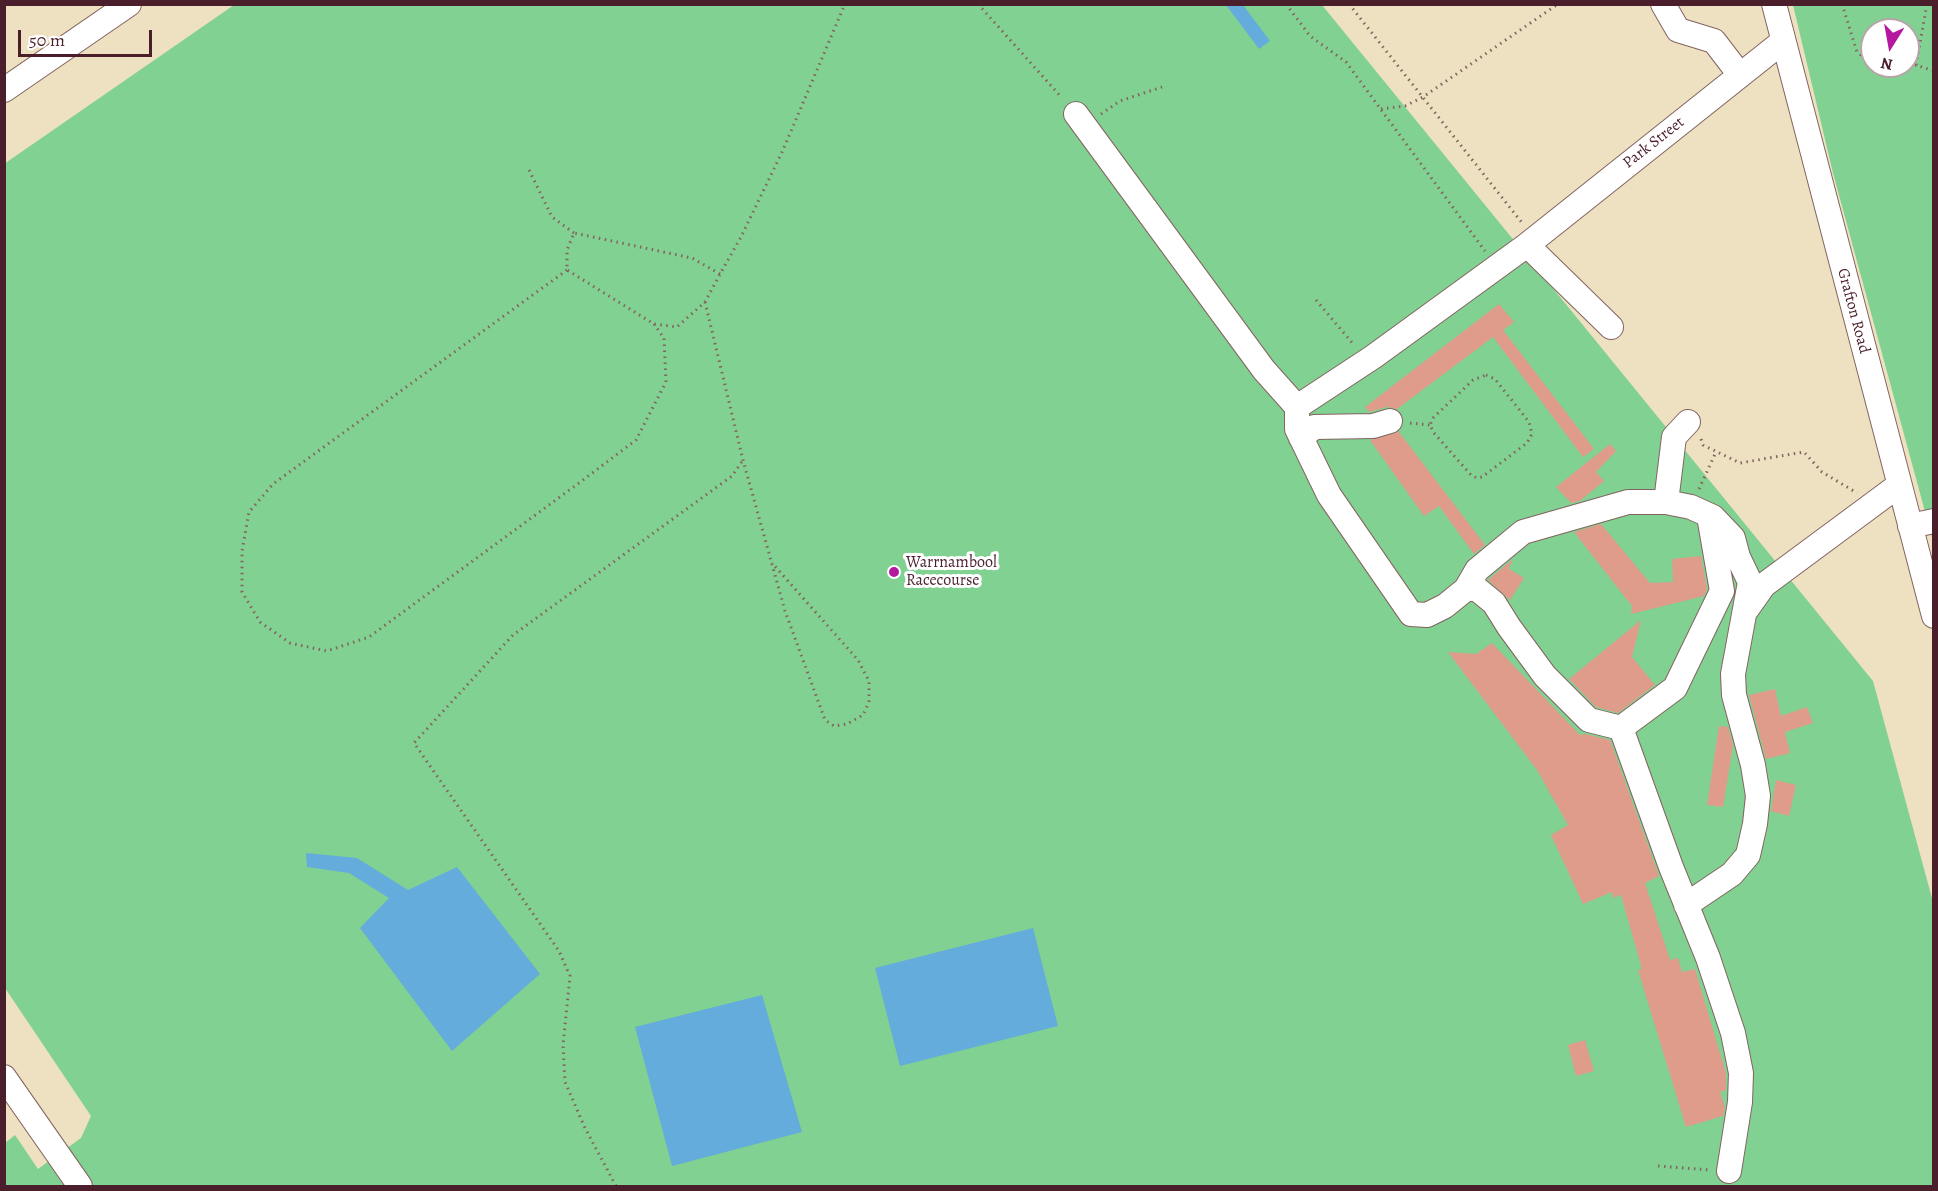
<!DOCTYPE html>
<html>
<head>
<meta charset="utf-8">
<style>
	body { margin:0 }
	#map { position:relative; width:1938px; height:1191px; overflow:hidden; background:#ede1c1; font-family:Alegreya,serif }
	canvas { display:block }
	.frame { position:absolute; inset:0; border:6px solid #4a1f2b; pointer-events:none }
	.north { position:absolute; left:1860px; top:18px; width:60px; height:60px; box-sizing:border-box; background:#fff; border:2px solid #b7a5aa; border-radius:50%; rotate:191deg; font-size:16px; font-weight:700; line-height:24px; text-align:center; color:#4a1f2b }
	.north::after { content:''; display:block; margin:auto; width:21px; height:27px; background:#b5179e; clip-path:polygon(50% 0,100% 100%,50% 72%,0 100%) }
	.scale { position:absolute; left:18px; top:30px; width:134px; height:27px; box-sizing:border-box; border:3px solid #4a1f2b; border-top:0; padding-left:8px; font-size:18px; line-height:21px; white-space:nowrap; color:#4a1f2b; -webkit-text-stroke:4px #fff; paint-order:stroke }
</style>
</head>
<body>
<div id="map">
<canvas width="1938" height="1191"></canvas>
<div class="frame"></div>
<div class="north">N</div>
<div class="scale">50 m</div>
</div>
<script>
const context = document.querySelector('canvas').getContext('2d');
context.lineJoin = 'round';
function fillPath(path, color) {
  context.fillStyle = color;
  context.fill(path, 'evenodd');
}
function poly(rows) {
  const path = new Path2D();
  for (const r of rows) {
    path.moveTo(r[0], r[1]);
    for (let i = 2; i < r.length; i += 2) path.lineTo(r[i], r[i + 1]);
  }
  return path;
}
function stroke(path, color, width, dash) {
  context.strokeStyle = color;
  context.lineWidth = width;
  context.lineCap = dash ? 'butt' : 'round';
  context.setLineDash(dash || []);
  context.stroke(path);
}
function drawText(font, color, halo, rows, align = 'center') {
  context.font = font + ' Alegreya,serif';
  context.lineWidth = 6;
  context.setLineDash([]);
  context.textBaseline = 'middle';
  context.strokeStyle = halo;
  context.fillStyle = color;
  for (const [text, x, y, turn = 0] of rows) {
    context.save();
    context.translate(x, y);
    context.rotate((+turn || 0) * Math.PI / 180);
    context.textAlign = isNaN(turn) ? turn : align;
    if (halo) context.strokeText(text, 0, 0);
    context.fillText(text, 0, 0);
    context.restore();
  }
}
fillPath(poly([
	[234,5,1322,5,1873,681,1933,902,1933,1186,5,1186,5,1143,15,1135,38,1169,81,1138,91,1116,5,988,4,164],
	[1793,5,1933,5,1933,541,1833,173],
	[1872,30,1908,30,1908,66,1872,66]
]), '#81d192');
fillPath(poly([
	[1226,5,1243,5,1270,41,1259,49],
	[306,853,357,858,408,890,457,867,540,974,452,1051,360,928,389,898,349,873,307,867],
	[1033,928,1058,1026,900,1066,875,968],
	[762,995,802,1132,672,1166,635,1027]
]), '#64acdb');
fillPath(poly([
	[1499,304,1514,322,1503,330,1594,449,1583,457,1493,337,1397,409,1387,407,1369,412,1365,407],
	[1399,432,1485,545,1474,554,1439,506,1424,516,1370,440],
	[1610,444,1616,451,1596,472,1604,481,1580,501,1571,503,1556,487],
	[1601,524,1650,583,1673,582,1672,559,1701,556,1707,589,1704,596,1631,614,1632,606,1574,532],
	[1513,559,1509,569,1524,578,1510,600,1488,580],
	[1641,620,1632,657,1655,685,1618,713,1596,707,1569,679],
	[1492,643,1580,735,1585,734,1610,740,1659,876,1645,883,1670,960,1678,958,1682,972,1695,969,1726,1073,1726,1090,1720,1092,1725,1108,1723,1116,1686,1127,1638,970,1642,969,1621,895,1613,898,1612,892,1583,904,1551,835,1568,825,1537,770,1448,652,1476,654],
	[1775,689,1781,716,1807,707,1813,723,1785,732,1790,753,1766,759,1749,695],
	[1719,726,1728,727,1733,745,1723,807,1707,805],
	[1776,780,1796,785,1789,816,1771,811],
	[1585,1040,1594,1071,1576,1076,1568,1045]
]), '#df9c8b');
const minor = poly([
	[1663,4,1678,30,1714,41,1740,75],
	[1774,4,1934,616],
	[4,90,129,4],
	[1076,114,1264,370,1297,407,1297,429,1329,495,1411,614,1427,615,1445,606,1466,589,1477,570,1523,532,1628,502,1666,502,1691,507,1713,517,1733,538,1738,557,1750,582,1733,674,1734,695,1753,765,1758,796,1755,824,1748,855,1732,874,1686,905],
	[1527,245,1611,327],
	[1297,407,1373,357,1527,245,1782,42],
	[1301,438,1314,427,1373,426,1390,421],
	[1666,502,1674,437,1688,422],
	[1709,516,1722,591,1675,688,1621,728,1671,867,1708,958,1733,1033,1741,1073,1740,1102,1729,1171],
	[1910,526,1934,521],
	[1466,589,1477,589,1494,603,1509,627,1545,676,1589,720,1621,728],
	[1747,609,1764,585,1899,485],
	[4,1077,80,1186]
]);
stroke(minor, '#836360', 26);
stroke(poly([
	[978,4,1062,98],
	[1286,4,1310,36,1346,62,1485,251],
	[1349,4,1523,224],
	[1842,4,1857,52,1872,64],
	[1916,65,1927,4],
	[1875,66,1901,72,1916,65,1934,71],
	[1381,109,1405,106,1423,97,1558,4],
	[1101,114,1120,101,1162,87],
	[529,170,552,217,574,233],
	[567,270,273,484,249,512,242,551,242,592,260,622,290,643,327,651,369,637,579,483,636,440,666,382,664,338,654,324],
	[720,274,692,258,574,233,567,250,567,270,654,324,677,327,705,302,720,274,741,237,783,150,845,4],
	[1316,300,1354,345],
	[705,302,743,460,785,611,825,720,834,726,847,724,863,715,869,702,869,681,858,660,772,563],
	[1486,375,1495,379,1529,422,1532,434,1527,443,1482,477,1477,478,1471,475,1434,433,1430,425,1433,418,1473,380,1486,375],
	[1410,423,1430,425],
	[1701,439,1703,445,1740,463,1804,452,1822,472,1857,493],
	[1699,489,1716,452],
	[1658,1166,1710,1170],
	[616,1186,585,1128,565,1082,563,1045,570,976,559,951,414,743,513,635,732,476,743,460]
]), '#836360', 3, [1.5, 4.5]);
stroke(minor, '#fff', 24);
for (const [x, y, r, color] of [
	[894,572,6,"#b5179e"]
]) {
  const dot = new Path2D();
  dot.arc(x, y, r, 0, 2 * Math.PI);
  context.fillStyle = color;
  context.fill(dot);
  stroke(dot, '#fff', 2);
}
drawText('16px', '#4a1f2b', '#fff', [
	["Park Street",1654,143,-38],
	["Grafton Road",1853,311,75]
]);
drawText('16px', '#4a1f2b', '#fff', [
	["Warrnambool",906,563],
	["Racecourse",906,581]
], 'left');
</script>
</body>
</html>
